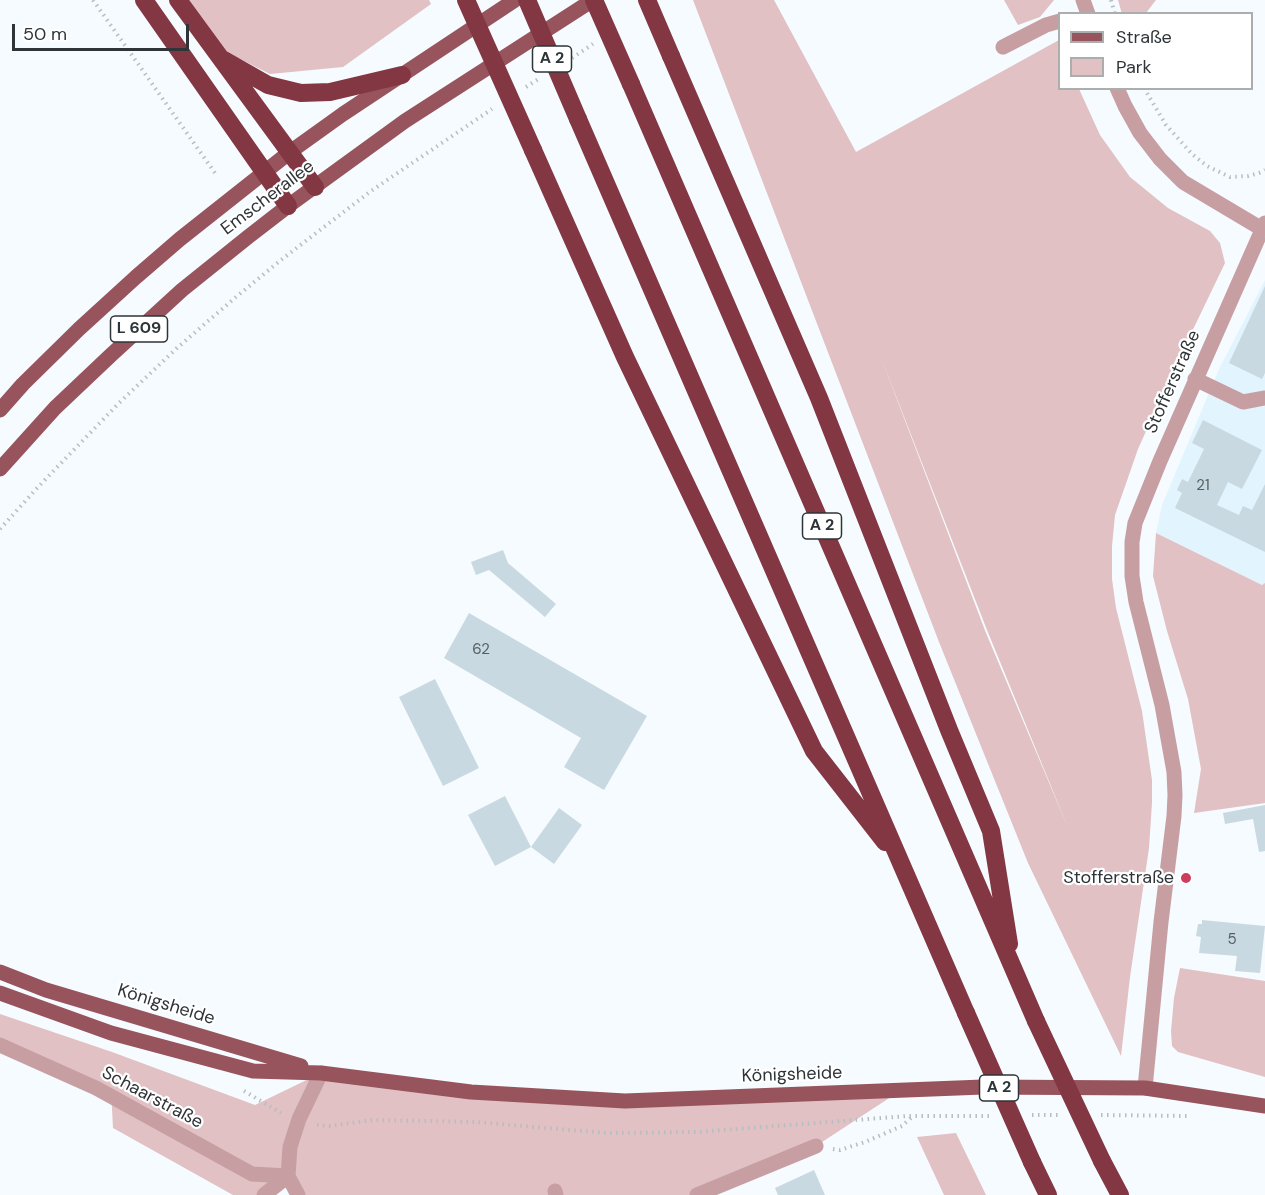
<!DOCTYPE html>
<html>
<head>
<meta charset="utf-8">
<style>
	body { margin:0 }
	#map { position:relative; width:1265px; height:1195px; overflow:hidden; background:#f5fbfe; font-family:"DM Sans",sans-serif }
	canvas { display:block }
	.legend { position:absolute; left:1058px; top:12px; width:195px; height:78px; box-sizing:border-box; background:#fff; border:2px solid #abaeaf; margin:0; padding:8px 10px; list-style:none; font-size:18px; color:#2e3437 }
	.legend li { display:flex; align-items:center; gap:12px; height:30px }
	.legend b { width:30px; border:2px solid #abaeaf }
	.scale { position:absolute; left:12px; top:24px; width:177px; height:27px; box-sizing:border-box; border:3px solid #2e3437; border-top:0; padding-left:8px; font-size:18px; line-height:21px; white-space:nowrap; color:#2e3437; -webkit-text-stroke:4px #fff; paint-order:stroke }
</style>
</head>
<body>
<div id="map">
<canvas width="1265" height="1195"></canvas>
<ul class="legend">
<li><b style="height:8px;background:#97545c"></b>Straße</li>
<li><b style="height:16px;background:#e1c1c4"></b>Park</li>
</ul>
<div class="scale">50 m</div>
</div>
<script>
const context = document.querySelector('canvas').getContext('2d');
context.lineJoin = 'round';
function fillPath(path, color) {
  context.fillStyle = color;
  context.fill(path, 'evenodd');
}
function poly(rows) {
  const path = new Path2D();
  for (const r of rows) {
    path.moveTo(r[0], r[1]);
    for (let i = 2; i < r.length; i += 2) path.lineTo(r[i], r[i + 1]);
  }
  return path;
}
function stroke(path, color, width, dash) {
  context.strokeStyle = color;
  context.lineWidth = width;
  context.lineCap = dash ? 'butt' : 'round';
  context.setLineDash(dash || []);
  context.stroke(path);
}
function drawText(font, color, halo, rows, align = 'center') {
  context.font = font + ' "DM Sans",sans-serif';
  context.lineWidth = 4.5;
  context.setLineDash([]);
  context.textBaseline = 'middle';
  context.strokeStyle = halo;
  context.fillStyle = color;
  for (const [text, x, y, turn = 0] of rows) {
    context.save();
    context.translate(x, y);
    context.rotate((+turn || 0) * Math.PI / 180);
    context.textAlign = isNaN(turn) ? turn : align;
    if (halo) context.strokeText(text, 0, 0);
    context.fillText(text, 0, 0);
    context.restore();
  }
}
fillPath(poly([
	[1265,280,1265,583,1262,585,1156,533,1162,505,1219,369]
]), '#e2f5ff');
fillPath(poly([
	[185,0,429,0,431,4,343,67,270,74,222,50],
	[693,0,774,0,856,152,1059,40,1060,88,1079,89,1100,135,1130,177,1168,208,1210,231,1220,243,1225,263,1173,371,1138,449,1115,515,1112,546,1112,579,1116,608,1142,711,1152,780,1152,803,1149,848,1130,977,1121,1056,1028,863,939,642],
	[880,355,987,630,1069,830,986,633],
	[1004,0,1054,0,1040,17,1018,25],
	[1118,0,1156,0,1146,13,1122,14],
	[1156,533,1262,585,1265,583,1265,803,1194,813,1201,769,1188,699,1167,631,1153,576],
	[1180,968,1265,981,1265,1077,1178,1052,1172,1046,1171,1031,1174,998],
	[0,1014,112,1052,255,1105,321,1073,625,1101,903,1089,816,1146,697,1195,298,1195,287,1176,258,1195,233,1195,113,1128,111,1089,0,1038],
	[956,1133,970,1162,986,1195,944,1195,917,1137]
]), '#e1c1c4');
fillPath(poly([
	[1265,286,1265,373,1262,379,1229,363],
	[1203,420,1262,450,1242,489,1228,482,1217,505,1239,515,1243,506,1252,510,1265,484,1265,552,1175,508,1182,493,1177,490,1182,479,1188,482,1204,449,1192,443],
	[503,550,508,563,556,604,545,617,489,570,476,575,471,562],
	[469,613,647,716,604,790,564,767,581,738,444,658],
	[435,679,479,768,443,786,399,697],
	[505,796,531,847,559,808,582,825,554,864,531,847,495,866,468,815],
	[1265,805,1265,851,1259,852,1253,819,1225,824,1223,813],
	[1202,920,1265,926,1260,973,1235,971,1237,956,1199,953,1201,937,1196,936,1198,924,1202,924],
	[814,1170,825,1195,778,1195,775,1188]
]), '#c9d9e1');
stroke(poly([
	[93,0,215,173],
	[1111,0,1115,14],
	[572,58,593,44],
	[526,87,540,78],
	[1144,88,1166,125,1192,154,1207,166,1230,177,1248,176,1259,173,1265,170],
	[0,529,39,486,119,403,177,348,236,297,281,260,371,191,492,109],
	[244,1091,281,1113],
	[1032,1115,1058,1115],
	[1101,1115,1190,1116],
	[317,1125,329,1126,374,1120,476,1122,606,1133,697,1132,908,1116,989,1116],
	[833,1149,840,1150,865,1142,902,1126,912,1117]
]), '#b7bdc0', 4, [1.5, 4.5]);
stroke(poly([
	[1083,0,1088,14],
	[1003,47,1046,25,1060,21],
	[1117,88,1125,106,1140,133,1160,159,1183,182,1262,229],
	[1195,379,1243,402,1265,398],
	[0,1045,96,1088,252,1174,288,1176],
	[1145,1088,1161,922,1174,816,1175,795,1174,772,1162,705,1136,602,1132,576,1132,542,1135,523,1160,461,1265,223],
	[555,1191,556,1195],
	[264,1195,288,1176],
	[298,1195,288,1176,290,1147,299,1119,321,1073],
	[697,1195,816,1146]
]), '#c79fa3', 15);
stroke(poly([
	[0,410,23,384,79,329,136,277,180,239,290,152,343,114,515,0],
	[0,469,55,408,111,355,182,290,248,237,288,206,405,121,593,0],
	[0,972,46,990,301,1066],
	[0,993,111,1033,253,1071,321,1073,471,1092,625,1101,983,1087,1145,1088,1265,1106]
]), '#97545c', 15);
stroke(poly([
	[144,0,288,206],
	[178,0,315,187],
	[671,56,819,398,949,730,991,831,1009,944],
	[224,60,268,85,301,93,330,92,402,75],
	[631,84,1036,1021],
	[578,119,966,1013],
	[533,150,625,357,814,751,885,842],
	[1102,1161,1120,1195],
	[1032,1162,1048,1195]
]), '#833743', 18);
stroke(poly([
	[466,0,533,150],
	[527,0,578,119],
	[594,0,631,84],
	[647,0,671,56],
	[966,1013,1032,1162],
	[1036,1021,1102,1161]
]), '#833743', 18);
for (const [x, y, r, color] of [
	[1186,878,6,"#cd3d5c"]
]) {
  const dot = new Path2D();
  dot.arc(x, y, r, 0, 2 * Math.PI);
  context.fillStyle = color;
  context.fill(dot);
  stroke(dot, '#fff', 2);
}
drawText('15px', '#555d62', null, [
	["21",1203,486],
	["62",481,650],
	["5",1232,940]
]);
for (const [x, y, w] of [
	[552,59,39],
	[139,329,57],
	[822,526,39],
	[999,1088,39]
]) {
  const box = new Path2D();
  box.roundRect(x - w / 2, y - 13, w, 26, 4.5);
  context.fillStyle = '#fff';
  context.fill(box);
  stroke(box, '#2e3437', 1.5);
}
drawText('bold 16px', '#2e3437', null, [
	["A 2",552,59],
	["L 609",139,329],
	["A 2",822,526],
	["A 2",999,1088]
]);
drawText('18px', '#2e3437', '#fff', [
	["Emscherallee",268,198,-37],
	["Stofferstraße",1173,382,-66],
	["Königsheide",166,1005,17],
	["Königsheide",792,1075,-2],
	["Schaarstraße",152,1098,28]
]);
drawText('18px', '#2e3437', '#fff', [
	["Stofferstraße",1174,878]
], 'right');
</script>
</body>
</html>
